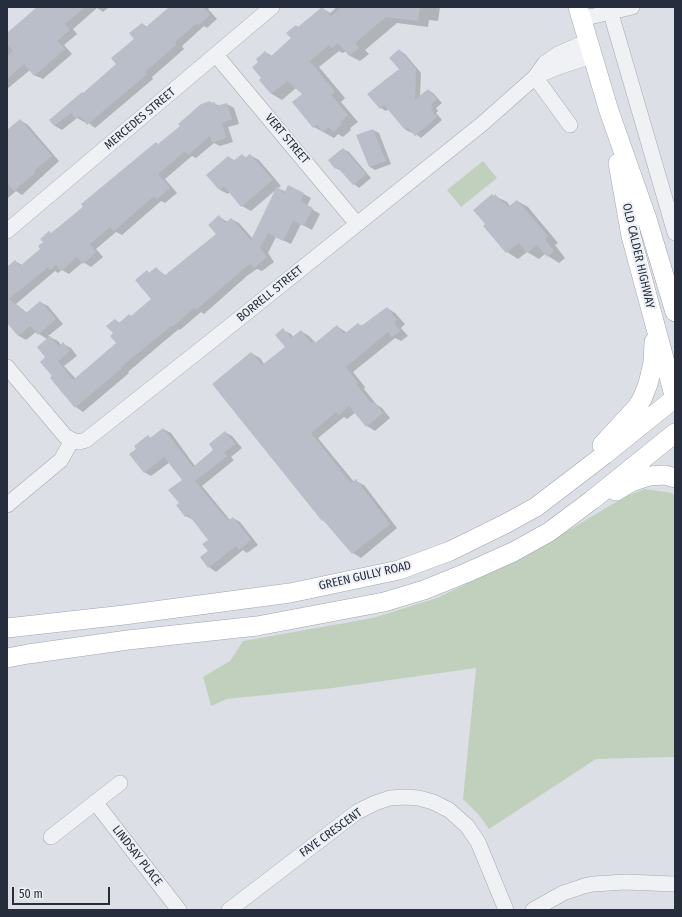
<!DOCTYPE html>
<html>
<head>
<meta charset="utf-8">
<style>
	body { margin:0 }
	#map { position:relative; width:682px; height:917px; overflow:hidden; background:#dce0e6; font-family:"Fira Sans Condensed",sans-serif }
	canvas { display:block }
	.frame { position:absolute; inset:0; border:8px solid #262d3d; pointer-events:none }
	.scale { position:absolute; left:12px; top:887px; width:98px; height:18px; box-sizing:border-box; border:2px solid #262d3d; border-top:0; padding-left:5px; font-size:12px; line-height:14px; white-space:nowrap; color:#262d3d; -webkit-text-stroke:3px #eceff4; paint-order:stroke }
</style>
</head>
<body>
<div id="map">
<canvas width="682" height="917"></canvas>
<div class="frame"></div>
<div class="scale">50 m</div>
</div>
<script>
const context = document.querySelector('canvas').getContext('2d');
context.lineJoin = 'round';
function fillPath(path, color) {
  context.fillStyle = color;
  context.fill(path, 'evenodd');
}
function poly(rows) {
  const path = new Path2D();
  for (const r of rows) {
    path.moveTo(r[0], r[1]);
    for (let i = 2; i < r.length; i += 2) path.lineTo(r[i], r[i + 1]);
  }
  return path;
}
function stroke(path, color, width, dash) {
  context.strokeStyle = color;
  context.lineWidth = width;
  context.lineCap = dash ? 'butt' : 'round';
  context.setLineDash(dash || []);
  context.stroke(path);
}
function drawText(font, color, halo, rows, align = 'center') {
  context.font = font + ' "Fira Sans Condensed",sans-serif';
  context.lineWidth = 4;
  context.setLineDash([]);
  context.textBaseline = 'middle';
  context.strokeStyle = halo;
  context.fillStyle = color;
  for (const [text, x, y, turn = 0] of rows) {
    context.save();
    context.translate(x, y);
    context.rotate((+turn || 0) * Math.PI / 180);
    context.textAlign = isNaN(turn) ? turn : align;
    if (halo) context.strokeText(text, 0, 0);
    context.fillText(text, 0, 0);
    context.restore();
  }
}
fillPath(poly([
	[483,161,497,178,461,207,447,190],
	[645,489,672,493,675,497,675,757,596,759,489,829,478,814,463,799,476,668,333,688,227,699,211,706,203,677,230,661,243,641,373,618,437,598,529,554,626,496]
]), '#c1d0bd');
fillPath(poly([
	[39,7,109,7,103,12,97,8,73,29,77,34,64,45,72,54,43,79,34,75,30,70,7,89,7,34],
	[170,7,211,7,208,9,217,19,207,28,204,26,182,46,184,49,152,77,153,79,95,128,86,121,84,122,77,118,62,130,55,126,50,120,83,94,117,64,135,39,142,24,147,27],
	[337,7,440,7,438,21,429,20,428,27,397,23,365,50,369,54,360,61,350,56,346,51,343,53,339,51,319,67,345,98,341,102,358,122,350,128,351,130,343,137,338,134,334,138,314,127,303,94,296,88,282,100,272,94,260,80,263,79,260,62,265,52,272,56,293,39,299,28,322,8,330,13],
	[399,50,405,54,421,73,420,96,428,90,433,93,442,103,436,108,438,111,436,113,442,120,421,138,413,132,412,133,406,130,389,109,386,111,381,108,400,69],
	[210,102,220,106,227,104,234,108,239,124,228,127,233,142,220,146,214,143,196,158,192,156,165,179,177,193,165,203,161,201,122,235,116,232,96,249,103,257,91,267,83,262,69,274,62,270,58,273,55,271,16,304,27,313,40,302,48,306,63,324,48,336,58,341,61,345,63,344,71,348,77,356,64,366,76,379,118,343,114,334,115,320,120,323,132,317,153,299,147,272,149,273,156,268,166,276,217,234,219,217,228,222,231,219,239,223,253,239,278,188,251,211,242,206,230,192,228,194,220,190,229,157,235,161,242,155,247,158,250,155,259,160,281,186,278,188,286,192,289,186,311,198,307,206,320,214,312,230,301,224,291,244,276,237,268,253,274,262,262,271,257,269,248,275,204,314,201,312,180,330,179,329,162,343,128,372,129,373,83,412,76,407,54,376,47,357,47,339,36,332,26,340,19,336,7,319,7,268,15,261,22,265,42,249,52,234,156,143,159,145],
	[20,120,28,125,59,161,22,195,16,191,8,198,7,197,7,131],
	[373,130,379,133,391,164,375,170,370,167],
	[343,149,349,152,371,178,359,188,354,184,341,171,336,168],
	[494,196,495,196,507,202,510,206,517,201,528,207,558,243,555,245,565,258,559,263,545,254,539,259,527,252,518,259,507,252,486,224],
	[387,308,395,313,405,324,401,328,408,336,401,341,395,338,353,372,365,387,364,389,377,405,382,408,390,418,375,431,367,426,356,412,347,419,344,417,318,438,354,482,356,481,364,485,397,528,361,558,353,553,326,522,322,520,251,353,260,358,265,365,286,348,283,330,291,334,293,337,301,331,309,336,316,343,337,326,347,333,358,324,362,326],
	[163,429,171,433,195,466,215,450,225,432,232,436,242,448,231,457,234,460,202,486,230,520,233,518,240,522,258,545,247,553,243,550,216,572,209,567,201,558,209,551,210,540,193,520,186,516,180,503,183,480,170,462,151,476,144,472,137,449,148,436,151,438]
]), '#0003');
fillPath(poly([
	[37,7,85,7,65,24,70,30,57,41,65,49,34,76,24,64,7,79,7,56,13,51,7,44,7,33],
	[169,7,203,7,210,15,199,25,197,23,175,42,177,44,145,72,147,74,87,125,80,116,76,119,71,113,54,126,49,120,82,92,83,93,116,64,111,58,134,39,129,33,142,23,146,27],
	[322,7,331,16,342,7,420,7,418,21,386,17,355,43,359,48,349,56,338,43,332,48,329,45,310,61,335,92,331,95,348,115,340,122,342,124,333,132,329,127,323,132,317,125,313,128,292,102,302,94,287,81,271,94,259,80,261,78,252,67,258,62,256,59,265,51,270,57,291,38,286,33,296,25,298,27],
	[399,49,416,69,415,100,428,89,437,99,431,105,433,107,431,109,437,117,415,136,408,128,405,130,384,105,380,109,367,94,399,69,389,58],
	[210,101,211,103,215,102,216,106,227,103,232,119,222,123,226,138,212,143,210,136,188,155,185,151,158,174,170,188,157,199,154,196,114,231,110,227,90,244,96,252,83,264,77,257,61,271,56,265,50,270,48,267,9,299,26,313,40,301,56,319,38,335,30,326,18,336,7,323,7,267,15,260,20,266,40,249,38,246,43,242,40,239,49,231,51,233,83,207,81,204,156,142,158,144,180,126,178,124,201,104],
	[20,119,52,156,34,171,36,172,14,191,7,183,7,130],
	[373,129,386,161,369,167,356,135],
	[343,148,366,174,353,185,337,167,335,169,328,160],
	[242,154,245,158,250,154,273,180,241,207,224,186,219,190,206,175,228,156,233,161],
	[288,185,304,193,300,201,313,208,304,226,293,221,283,241,268,233,260,248,267,257,254,268,250,264,241,271,196,310,194,308,172,327,171,326,155,339,121,367,122,368,75,408,50,378,52,376,40,362,45,357,37,347,50,336,59,346,63,342,70,351,58,361,73,380,116,343,110,336,113,333,106,326,115,319,119,323,129,314,131,316,151,299,135,280,147,270,149,273,156,267,164,276,216,234,208,225,219,215,225,223,231,218,251,240,277,186,284,194],
	[492,194,494,196,495,194,504,204,505,203,508,207,517,200,548,236,545,239,554,251,547,257,537,245,527,253,519,243,506,253,483,226,485,224,473,210],
	[387,307,397,320,394,323,400,331,392,337,388,332,346,367,358,383,356,384,372,404,374,402,383,413,366,427,349,406,339,415,336,412,311,433,351,483,356,479,390,524,352,554,323,520,322,521,212,384,251,352,262,365,285,347,275,335,283,328,291,338,301,330,311,343,313,341,315,343,337,325,344,334,358,323,361,326],
	[163,428,193,467,213,450,209,444,225,431,235,444,224,453,227,456,195,481,228,521,233,517,251,540,239,550,236,546,208,568,200,557,208,551,202,544,208,540,188,514,185,517,176,505,179,503,168,490,182,480,164,457,144,473,129,454,136,449,134,446,148,435,150,438]
]), '#babec9');
const minor = poly([
	[609,7,675,233],
	[581,19,632,7],
	[216,55,357,224],
	[539,75,558,67,592,56],
	[535,77,570,125],
	[7,231,272,7],
	[7,367,65,436,72,440,79,442,86,440,210,342,482,124,535,77,545,63,558,54,588,41],
	[7,505,61,460,72,440],
	[95,802,179,910],
	[51,837,120,783],
	[229,910,357,812,375,803,390,798,405,797,419,798,433,802,449,810,467,826,478,842,506,910],
	[533,910,563,893,584,886,593,884,625,882,675,884]
]);
const major = poly([
	[578,7,609,111,647,219,675,312],
	[618,163,631,236,675,399],
	[602,445,637,407,642,399,648,384,653,363,654,342],
	[616,491,631,482,649,476,665,475,675,478],
	[7,628,124,615,290,593,399,570,450,551,505,524,536,507,604,455,675,398],
	[7,658,28,654,128,640,257,626,384,602,424,590,466,573,513,552,549,532,592,500,675,433]
]);
stroke(minor, '#a5aab3', 16);
stroke(major, '#9ca3b2', 20);
stroke(minor, '#eff1f5', 15);
stroke(major, '#fff', 19);
drawText('12px', '#262d3d', '#eceff4', [
	["MERCEDES STREET",140,119,-40],
	["VERT STREET",287,139,50],
	["OLD CALDER HIGHWAY",638,256,77],
	["BORRELL STREET",270,294,-39],
	["GREEN GULLY ROAD",365,576,-13],
	["FAYE CRESCENT",331,833,-36],
	["LINDSAY PLACE",137,856,52]
]);
</script>
</body>
</html>
